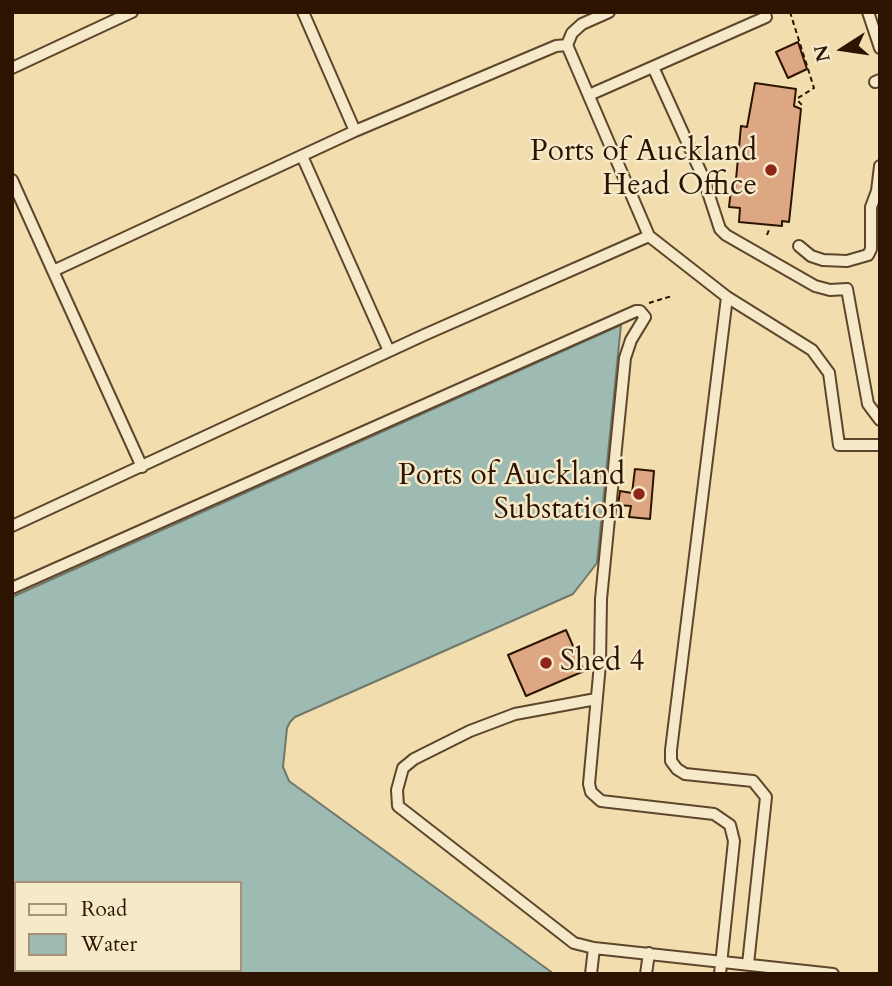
<!DOCTYPE html>
<html>
<head>
<meta charset="utf-8">
<style>
	body { margin:0 }
	#map { position:relative; width:892px; height:986px; overflow:hidden; background:#f1ddad; font-family:Cardo,serif }
	canvas { display:block }
	.frame { position:absolute; inset:0; border:14px solid #2c1400; pointer-events:none }
	.legend { position:absolute; left:14px; top:881px; width:228px; height:91px; box-sizing:border-box; background:#f6e9ca; border:2px solid #a59479; margin:0; padding:9px 12px; list-style:none; font-size:21px; color:#2c1400 }
	.legend li { display:flex; align-items:center; gap:14px; height:35px }
	.legend b { width:35px; border:2px solid #a59479 }
	.north { position:absolute; left:808px; top:14px; width:70px; height:70px; -webkit-text-stroke:5px #f6e9ca; paint-order:stroke; rotate:258deg; font-size:19px; font-weight:700; line-height:28px; text-align:center; color:#2c1400 }
	.north::after { content:''; display:block; margin:auto; width:24px; height:32px; background:#2c1400; clip-path:polygon(50% 0,100% 100%,50% 72%,0 100%) }
</style>
</head>
<body>
<div id="map">
<canvas width="892" height="986"></canvas>
<div class="frame"></div>
<ul class="legend">
<li><b style="height:9px;background:#f6e9ca"></b>Road</li>
<li><b style="height:19px;background:#9dbab3"></b>Water</li>
</ul>
<div class="north">N</div>
</div>
<script>
const context = document.querySelector('canvas').getContext('2d');
context.lineJoin = 'round';
function fillPath(path, color) {
  context.fillStyle = color;
  context.fill(path, 'evenodd');
}
function poly(rows) {
  const path = new Path2D();
  for (const r of rows) {
    path.moveTo(r[0], r[1]);
    for (let i = 2; i < r.length; i += 2) path.lineTo(r[i], r[i + 1]);
  }
  return path;
}
function stroke(path, color, width, dash) {
  context.strokeStyle = color;
  context.lineWidth = width;
  context.lineCap = dash ? 'butt' : 'round';
  context.setLineDash(dash || []);
  context.stroke(path);
}
function drawText(font, color, halo, rows, align = 'center') {
  context.font = font + ' Cardo,serif';
  context.lineWidth = 5;
  context.setLineDash([]);
  context.textBaseline = 'middle';
  context.strokeStyle = halo;
  context.fillStyle = color;
  for (const [text, x, y, turn = 0] of rows) {
    context.save();
    context.translate(x, y);
    context.rotate((+turn || 0) * Math.PI / 180);
    context.textAlign = isNaN(turn) ? turn : align;
    if (halo) context.strokeText(text, 0, 0);
    context.fillText(text, 0, 0);
    context.restore();
  }
}
const water = poly([
	[621,325,597,563,573,594,295,717,290,722,287,728,283,767,289,781,554,974,175,974,170,970,240,970,240,883,16,883,16,970,72,970,69,974,12,974,12,597,621,325]
]);
fillPath(water, '#9dbab3');
stroke(water, '#70786b', 2);
const building = poly([
	[798,42,807,69,788,78,776,52,798,42],
	[755,83,796,89,794,106,801,109,789,222,782,221,782,226,739,222,740,208,729,207,731,189,735,190,741,126,747,127,755,83],
	[635,469,654,471,650,519,629,517,631,506,618,505,620,491,632,493,635,469],
	[566,630,584,671,526,696,508,655,566,630]
]);
fillPath(building, '#dea783');
stroke(building, '#2c1400', 2);
const minor = poly([
	[303,12,355,131,556,46,567,45,649,236,727,297,671,750,671,761,677,769,685,774,753,781,766,797,748,964],
	[868,12,880,48],
	[567,45,572,33,582,24,609,12],
	[653,67,703,177,720,229,726,235,815,286,830,290,847,289,868,404,880,420],
	[12,68,132,12],
	[875,82,880,80],
	[589,95,766,17],
	[302,156,389,351],
	[12,180,53,271,355,131],
	[799,246,811,256,823,260,847,261,868,255,871,249,871,207,877,191,880,166],
	[53,271,142,467],
	[727,297,812,350,829,373,839,445,880,445],
	[12,526,424,335,649,236],
	[12,588,636,311,640,311,645,317,631,340,625,358,601,599,600,664,589,784,591,792,601,801,714,814,730,825,734,841,720,974],
	[596,699,515,714,470,731,414,759,403,768,397,790,398,806,574,943,594,948,833,974],
	[591,974,594,948],
	[646,974,649,953]
]);
stroke(minor, '#5d462b', 14);
stroke(poly([
	[790,12,814,88,798,98,798,101,802,105],
	[767,235,770,227],
	[649,303,672,296]
]), '#2c1400', 2, [5, 3.5]);
stroke(minor, '#f6e9ca', 10);
for (const [x, y, r, color] of [
	[771,170,7,"#8f2418"],
	[639,494,7,"#8f2418"],
	[546,663,7,"#8f2418"]
]) {
  const dot = new Path2D();
  dot.arc(x, y, r, 0, 2 * Math.PI);
  context.fillStyle = color;
  context.fill(dot);
  stroke(dot, '#f6e9ca', 2.5);
}
drawText('30px', '#2c1400', '#f6e9ca', [
	["Ports of Auckland",757,153],
	["Head Office",757,187],
	["Ports of Auckland",625,477],
	["Substation",625,511],
	["Shed 4",560,663,"left"]
], 'right');
</script>
</body>
</html>
